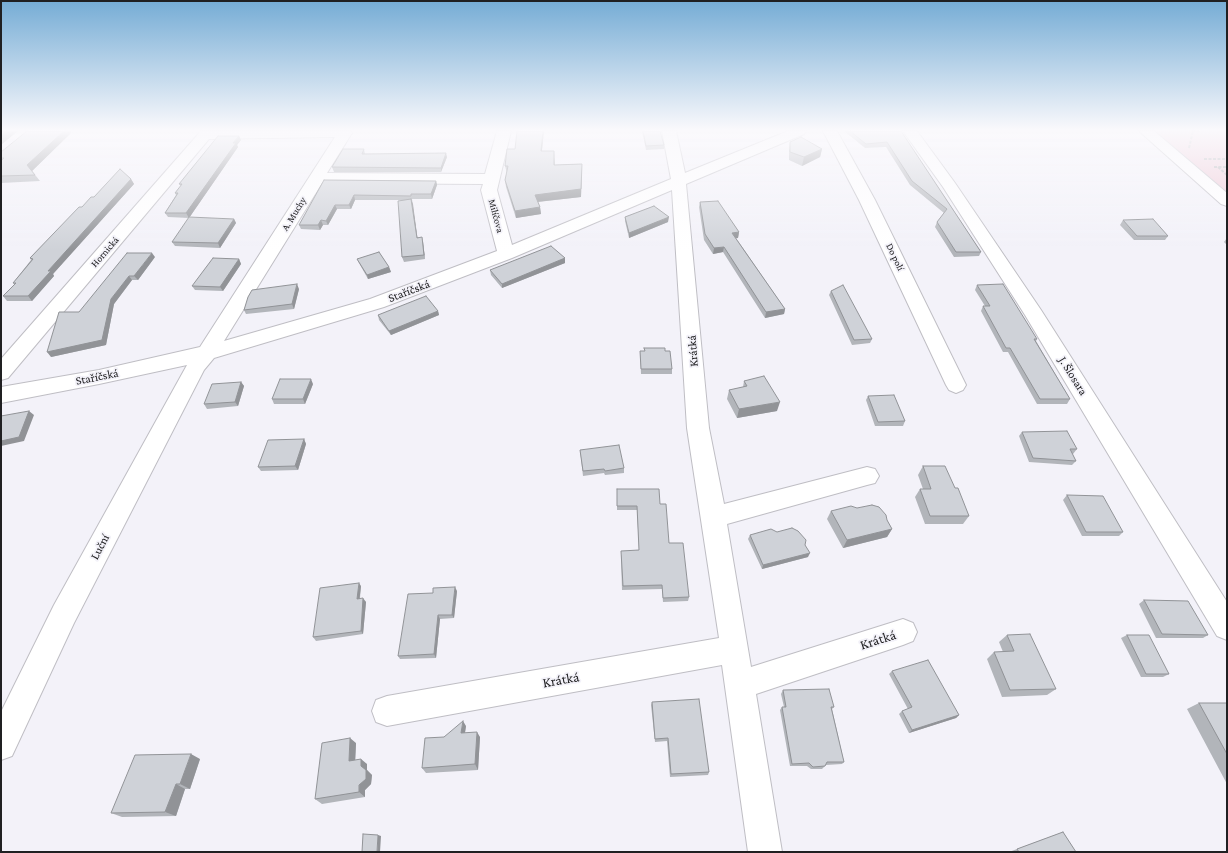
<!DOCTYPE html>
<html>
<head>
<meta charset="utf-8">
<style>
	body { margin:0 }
	#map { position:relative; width:1228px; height:853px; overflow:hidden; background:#f3f2f9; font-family:"Crimson Pro",serif }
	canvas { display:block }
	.frame { position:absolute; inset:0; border:2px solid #202022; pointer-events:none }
</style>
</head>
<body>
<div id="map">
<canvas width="1228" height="853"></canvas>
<div class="frame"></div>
</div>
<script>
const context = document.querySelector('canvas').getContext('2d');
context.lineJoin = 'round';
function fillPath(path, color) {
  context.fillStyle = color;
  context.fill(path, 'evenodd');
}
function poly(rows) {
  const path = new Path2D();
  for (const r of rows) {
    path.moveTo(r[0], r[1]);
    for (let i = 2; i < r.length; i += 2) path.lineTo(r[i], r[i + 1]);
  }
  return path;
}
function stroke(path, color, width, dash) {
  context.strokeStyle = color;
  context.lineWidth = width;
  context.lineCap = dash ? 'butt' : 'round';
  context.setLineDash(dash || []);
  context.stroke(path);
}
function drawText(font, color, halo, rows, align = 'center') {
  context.font = font + ' "Crimson Pro",serif';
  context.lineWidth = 3.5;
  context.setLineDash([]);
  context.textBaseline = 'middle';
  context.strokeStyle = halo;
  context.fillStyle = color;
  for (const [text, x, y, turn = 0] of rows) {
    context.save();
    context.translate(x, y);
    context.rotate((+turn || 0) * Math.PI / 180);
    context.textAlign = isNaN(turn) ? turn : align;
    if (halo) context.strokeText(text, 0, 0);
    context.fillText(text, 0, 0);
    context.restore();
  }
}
fillPath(poly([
	[1152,131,1227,131,1227,194,1188,161]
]), '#efc9d6');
const minor = poly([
	[201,131,350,131,352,133,327,173,485,174,497,131,511,131,497,190,512,245,671,179,662,131,676,131,685,173,788,131,806,131,804,134,686,184,709,428,724,504,867,467,875,469,879,476,875,483,867,485,727,524,751,667,903,619,913,623,917,632,913,641,903,645,756,694,782,852,748,852,722,665,387,726,376,722,372,711,376,700,387,696,719,638,687,428,672,190,512,258,384,307,214,358,204,370,74,623,12,756,1,760,1,712,54,605,187,365,99,384,1,403,1,387,99,370,200,347,335,137,209,139,8,378,1,380,1,359,201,131],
	[322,183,483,184,481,190,497,251,370,299,224,341,322,183],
	[823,131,837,131,875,200,966,385,963,390,956,393,949,390,946,385,859,200,823,131],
	[903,131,917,131,955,183,1041,310,1227,602,1227,640,1217,636,1025,315,943,187,903,131],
	[1139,131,1154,131,1227,193,1227,206,1221,204,1139,131]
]);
stroke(minor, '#bfbec4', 2);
stroke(poly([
	[1192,131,1201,131],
	[1189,148,1193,131],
	[1204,159,1227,159],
	[1214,167,1227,167],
	[1218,167,1227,175]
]), '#acabb0', 2, [3, 1.5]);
fillPath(minor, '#fff');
fillPath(poly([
	[517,131,544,131,542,151,554,151,555,165,582,164,581,197,538,202,540,207,541,214,516,218,506,187,505,180,507,173,505,166,515,149],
	[642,131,660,131,664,145,664,149,646,150],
	[844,131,901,131,981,252,979,256,954,257,935,227,937,222,944,213,910,185,886,147,865,148],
	[71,133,32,171,40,181,1,183,1,152],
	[239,136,241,140,237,145,238,147,189,218,168,217,165,213,176,195,175,193,181,186,179,184],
	[790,142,822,149,820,157,802,166,789,160,789,151],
	[364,149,365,154,447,157,441,172,334,172,332,167],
	[131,179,134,184,53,274,54,276,32,301,7,301,3,296,15,285,13,283,31,260,30,258,94,197],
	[324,180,436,181,437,185,432,199,412,199,417,237,422,237,425,259,404,262,402,257,402,200,355,200,351,209,337,209,328,225,323,225,320,230,301,229,299,225],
	[700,202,739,232,738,238,736,238,785,309,784,314,765,318,723,252,713,254,704,240,699,207],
	[625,217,668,222,629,238,625,221],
	[234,219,236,223,220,248,175,246,172,242],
	[1123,220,1168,236,1165,240,1134,240,1120,225],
	[1227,238,1227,245,1224,242],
	[155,257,138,280,132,280,114,304,106,345,51,357,79,312],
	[565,258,565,263,502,288,491,275,490,270],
	[239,259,241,264,223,291,195,290,192,286],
	[357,259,389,267,391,272,368,279,359,263],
	[977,285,1037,339,1036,341,1070,399,1067,404,1037,404,1008,352,1003,352,981,311,983,306,985,306,975,290],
	[299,289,294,309,246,314,244,310],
	[831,291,872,339,870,343,852,345,829,295],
	[438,311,439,315,391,335,379,320,378,315],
	[640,351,665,351,672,369,672,374,641,374],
	[744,381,777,411,737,418,727,399,729,390,743,387],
	[241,382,244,386,238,406,207,409,204,404],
	[313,384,305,404,274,404,272,399],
	[868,396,905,421,903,426,875,426,866,400],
	[1022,432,1077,449,1073,454,1072,454,1076,461,1072,465,1029,462,1019,436],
	[304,439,306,444,298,470,261,471,258,467],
	[580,450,624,468,624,473,605,475,604,473,583,476],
	[923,466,955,488,969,516,963,524,925,524,915,497,920,489,923,489,918,475],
	[617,489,660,504,669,543,689,597,688,601,663,602,662,589,622,590,621,555,639,550,637,510,617,510],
	[1067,495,1123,532,1119,536,1082,536,1063,500],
	[831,511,887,520,892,529,887,537,843,548,827,519],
	[750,535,805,545,808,557,762,569,748,539],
	[361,586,360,598,366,602,363,634,316,641,313,637],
	[457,591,454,618,440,619,436,658,400,659,398,656],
	[1144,600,1208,635,1203,638,1156,638,1139,604],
	[1007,635,1056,689,1047,695,1002,697,987,659,994,652,1003,652,999,642],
	[1127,635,1169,674,1163,677,1141,677,1121,638],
	[892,671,959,715,956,718,909,733,899,714,902,711,908,709,889,674],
	[783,690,834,707,832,709,844,762,842,764,826,765,822,769,811,769,807,766,790,766,780,710,782,707,784,707,781,694],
	[652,702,709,772,708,775,670,777,667,741,655,742,651,705],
	[1199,703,1227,703,1227,784,1187,709],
	[466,726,465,733,480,737,478,770,426,773,422,768,444,737],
	[356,743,355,760,367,764,367,770,372,775,371,784,365,790,365,797,322,804,315,799],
	[200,759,190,789,185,789,176,816,122,817,111,813],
	[1063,832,1076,852,1009,852]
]), '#b2b5ba');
fillPath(poly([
	[7,131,18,131,1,145,1,135],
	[64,131,70,131,71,133,31,172,27,165],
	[543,131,544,131,541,158,541,151],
	[239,136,241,140,237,145,238,147,189,218,186,213],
	[822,149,820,157,802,166,804,157],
	[446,153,447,157,441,172,441,168],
	[582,164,581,197,536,202,535,195],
	[131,179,134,184,53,274,54,276,32,301,28,296,48,271],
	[436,181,437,185,432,199,431,194],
	[354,195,355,200,351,209,349,205],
	[411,199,413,204,418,242,417,238],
	[335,205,337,209,328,225,326,221],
	[540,207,541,214,516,218,515,211],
	[669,217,668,222,629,238,629,233],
	[234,219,236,223,220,248,218,243],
	[321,220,323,225,320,230,318,225],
	[739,232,738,238,731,239,732,233],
	[422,237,423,241,425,259,424,255],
	[724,247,723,252,713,254,714,248],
	[152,253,155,257,138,280,134,276],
	[565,258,565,263,502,288,502,284],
	[239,259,241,264,223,291,220,287],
	[389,267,391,272,368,279,367,275],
	[129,276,132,280,114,304,106,345,51,357,47,352,111,299],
	[297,284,299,289,294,309,292,304],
	[785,309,784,314,765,318,766,312],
	[438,311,439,315,391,335,389,331],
	[311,379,313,384,305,404,303,399],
	[241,382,244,386,238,406,235,402],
	[780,402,777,411,737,418,739,409],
	[29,411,34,415,24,441,1,446,1,441],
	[304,439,306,444,298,470,295,466],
	[892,529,887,537,843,548,847,540],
	[810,553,808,557,762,569,763,565],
	[359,583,361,586,359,603,357,599],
	[455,587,457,591,454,618,452,615],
	[363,598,366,602,363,634,361,631],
	[438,615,440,619,436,658,434,654],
	[959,715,956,718,909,733,912,730],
	[463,721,466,726,464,738,461,733],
	[477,732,480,737,478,770,475,764],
	[350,738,356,743,355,766,349,761],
	[191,754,200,759,190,789,180,784],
	[361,759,367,764,367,770,372,775,371,784,365,790,365,797,359,792],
	[176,784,185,789,176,816,165,812],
	[378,835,381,836,380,852,377,852]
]), '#919397');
const building = poly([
	[1,131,7,131,1,135,1,131],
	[27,131,64,131,27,165,35,175,1,176,1,161,4,158,1,158,1,152,27,131],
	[517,131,543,131,541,151,554,151,554,165,582,164,581,189,535,195,540,207,515,211,505,180,508,166,505,166,507,149,515,149,517,131],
	[643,131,660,131,664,145,646,146,643,131],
	[850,131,901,131,981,252,956,252,937,222,947,209,912,181,887,142,866,144,850,131],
	[218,136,239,136,233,143,236,143,186,213,165,213,178,193,175,193,182,184,179,184,218,136],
	[801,137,822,149,804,157,790,152,790,142,801,137],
	[343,149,364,149,362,154,446,153,441,168,332,167,343,149],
	[120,169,131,179,48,271,51,271,28,296,3,296,16,283,13,283,33,259,30,258,79,207,82,207,91,197,94,197,120,169],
	[324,180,436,181,431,194,411,194,411,196,354,195,349,205,335,205,326,221,321,220,318,225,299,225,324,180],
	[411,199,417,238,422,237,424,255,402,257,398,201,411,199],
	[718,201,739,232,732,233,785,309,766,312,724,247,714,248,705,234,700,202,718,201],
	[654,206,669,217,629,233,625,217,654,206],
	[189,217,234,219,218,243,172,242,189,217],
	[1153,219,1168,236,1137,236,1123,220,1153,219],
	[551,246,565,258,502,284,490,270,551,246],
	[379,252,389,267,367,275,357,259,379,252],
	[127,253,152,253,134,276,129,276,111,299,102,340,47,352,59,312,79,312,127,253],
	[213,258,239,259,220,287,192,286,213,258],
	[297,284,292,304,244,310,248,297,252,290,297,284],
	[1003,284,1037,339,1034,339,1070,399,1040,399,1010,348,1006,348,983,306,990,306,977,285,1003,284],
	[843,285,872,339,854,340,831,291,843,285],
	[426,296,438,311,389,331,378,315,426,296],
	[644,348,665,348,665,351,670,351,672,369,641,369,640,351,645,351,644,348],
	[764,376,780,402,739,409,729,390,747,386,744,381,764,376],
	[280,379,311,379,303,399,272,399,280,379],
	[241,382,235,402,204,404,212,384,241,382],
	[894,395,905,421,878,422,868,396,894,395],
	[29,411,19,437,1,441,1,416,29,411],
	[1067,431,1077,449,1070,449,1076,461,1033,458,1022,432,1067,431],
	[304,439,295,466,258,467,268,440,304,439],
	[619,445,624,468,605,471,604,469,583,471,580,450,619,445],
	[923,466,945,466,955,488,958,488,969,516,930,516,920,489,931,489,923,466],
	[617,489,659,489,660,504,666,504,669,543,683,543,689,597,663,598,662,585,623,586,621,551,639,550,637,506,617,506,617,489],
	[1067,495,1103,496,1123,532,1086,532,1067,495],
	[872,505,879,507,886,515,887,520,892,529,847,540,831,511,851,506,857,508,872,505],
	[792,528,798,531,806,540,805,545,810,553,763,565,750,535,771,529,777,532,792,528],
	[359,583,357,599,363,598,361,631,313,637,320,588,359,583],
	[455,587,452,615,438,615,434,654,398,656,408,594,433,593,433,588,455,587],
	[1144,600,1188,601,1208,635,1162,634,1144,600],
	[1030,634,1056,689,1010,690,994,652,1014,651,1007,635,1030,634],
	[1127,635,1149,635,1169,674,1146,674,1127,635],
	[928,660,959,715,912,730,902,711,912,707,892,671,928,660],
	[829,689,834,707,831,707,844,762,827,762,825,766,813,767,809,763,792,764,782,707,786,707,783,690,829,689],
	[699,699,709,772,671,774,668,738,655,739,652,702,699,699],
	[1199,703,1227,703,1227,754,1199,703],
	[463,721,461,733,477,732,475,764,422,768,425,738,444,737,463,721],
	[350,738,349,761,361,759,361,766,366,770,366,779,359,785,359,792,315,799,322,743,350,738],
	[191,754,180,784,176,784,165,812,111,813,135,755,191,754],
	[1063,832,1076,852,1019,852,1017,849,1063,832],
	[363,834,378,835,377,852,362,852,363,834]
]);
fillPath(building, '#cfd2d8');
stroke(building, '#919397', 1);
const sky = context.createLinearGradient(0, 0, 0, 250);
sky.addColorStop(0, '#75acd5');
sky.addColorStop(0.52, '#faf9fc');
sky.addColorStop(1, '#faf9fc00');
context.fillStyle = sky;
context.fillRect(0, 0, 1228, 250);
drawText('10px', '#202022', '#f3f2f9', [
	["A. Muchy",294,214,-58],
	["Milíčova",496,216,75],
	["Hornická",105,252,-49],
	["Do polí",895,257,64]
]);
drawText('12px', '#202022', '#f3f2f9', [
	["Staříčská",409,291,-21],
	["Krátká",693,351,-94],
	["J. Šlosara",1073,376,58],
	["Staříčská",97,377,-11],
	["Luční",100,547,-62]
]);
drawText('14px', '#202022', '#f3f2f9', [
	["Krátká",878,640,-18],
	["Krátká",561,680,-10]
]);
</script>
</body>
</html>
